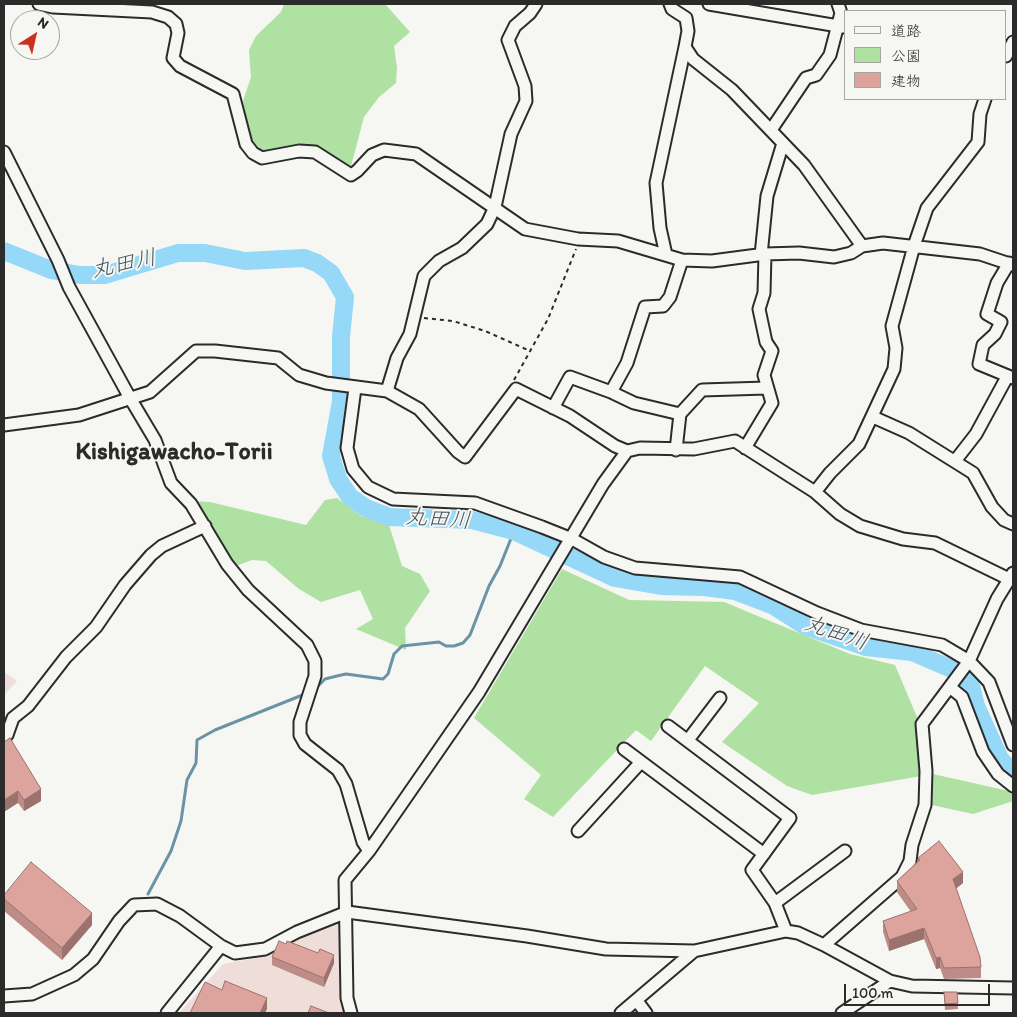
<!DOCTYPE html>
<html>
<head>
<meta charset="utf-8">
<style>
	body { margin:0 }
	#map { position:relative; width:1017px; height:1017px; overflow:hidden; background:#f6f6f2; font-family:Itim,"Klee One",sans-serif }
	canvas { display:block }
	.frame { position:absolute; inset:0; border:5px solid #2b2b2b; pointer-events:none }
	.legend { position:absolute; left:844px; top:10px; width:162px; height:90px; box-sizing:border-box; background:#f6f6f2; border:1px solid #a5a5a2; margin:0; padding:6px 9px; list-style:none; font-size:15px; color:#2b2b2b }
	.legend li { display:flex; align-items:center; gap:10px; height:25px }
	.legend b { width:25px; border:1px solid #a5a5a2 }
	.north { position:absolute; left:10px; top:10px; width:50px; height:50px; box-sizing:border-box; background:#f6f6f2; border:1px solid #a5a5a2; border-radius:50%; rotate:35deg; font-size:14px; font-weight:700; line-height:20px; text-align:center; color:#2b2b2b }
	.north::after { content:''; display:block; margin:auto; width:18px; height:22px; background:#c8321e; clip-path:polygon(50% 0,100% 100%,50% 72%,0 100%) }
	.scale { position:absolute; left:844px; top:984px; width:146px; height:22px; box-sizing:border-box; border:2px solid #2b2b2b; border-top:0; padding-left:6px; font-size:15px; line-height:18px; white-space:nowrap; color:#2b2b2b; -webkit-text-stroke:4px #f6f6f2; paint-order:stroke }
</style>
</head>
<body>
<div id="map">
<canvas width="1017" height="1017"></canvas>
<div class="frame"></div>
<ul class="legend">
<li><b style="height:6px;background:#f6f6f2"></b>道路</li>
<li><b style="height:14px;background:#aee1a2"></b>公園</li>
<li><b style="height:14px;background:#dda39d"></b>建物</li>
</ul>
<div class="north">N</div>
<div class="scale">100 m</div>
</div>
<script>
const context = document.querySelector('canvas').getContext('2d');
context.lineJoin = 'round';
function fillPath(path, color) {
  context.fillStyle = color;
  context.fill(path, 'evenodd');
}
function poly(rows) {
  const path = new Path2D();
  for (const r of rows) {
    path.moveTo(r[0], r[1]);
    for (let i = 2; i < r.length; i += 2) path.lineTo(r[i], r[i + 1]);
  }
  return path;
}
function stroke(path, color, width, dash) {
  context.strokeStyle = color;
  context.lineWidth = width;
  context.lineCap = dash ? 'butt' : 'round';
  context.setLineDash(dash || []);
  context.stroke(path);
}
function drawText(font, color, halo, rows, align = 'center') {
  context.font = font + ' Itim,"Klee One",sans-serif';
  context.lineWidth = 4;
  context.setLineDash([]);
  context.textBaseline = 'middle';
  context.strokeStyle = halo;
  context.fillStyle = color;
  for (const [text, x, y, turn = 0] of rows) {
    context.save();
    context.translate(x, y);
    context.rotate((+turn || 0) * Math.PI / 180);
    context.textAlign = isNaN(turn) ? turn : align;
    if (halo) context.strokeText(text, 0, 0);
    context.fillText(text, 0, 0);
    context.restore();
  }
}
fillPath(poly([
	[4,672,17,681,4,695],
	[342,919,347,1013,179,1013,223,964,266,956,319,927]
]), '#eeddd8');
fillPath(poly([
	[284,4,385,4,410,32,394,46,397,68,396,83,379,97,364,117,350,170,305,144,262,151,250,140,243,101,251,77,249,50,256,36,281,12],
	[337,498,361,516,389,525,402,566,420,574,430,591,405,628,406,650,356,629,373,619,360,590,321,602,299,589,266,561,252,560,233,567,193,501,210,502,306,525,325,500],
	[562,569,629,600,724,602,850,654,895,665,917,717,921,776,812,795,787,786,722,742,759,703,705,666,651,741,636,730,553,817,524,799,541,775,474,718],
	[933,774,1013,792,1013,801,973,814,932,805]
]), '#aee1a2');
stroke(poly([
	[315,689,325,679,337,676,346,674,383,679,388,674,394,654,402,646,439,642,446,646,454,646,463,643,470,635,489,586,500,566,514,531],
	[148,894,171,851,181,821,187,780,196,763,197,740,215,730,305,694]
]), '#6b93a6', 3);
stroke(poly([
	[4,251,51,270,80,275,105,275,178,253,205,253,245,261,304,258,317,263,331,273,345,297,341,337,341,401,331,456,338,479,350,497,366,508,389,517,472,520,514,531,615,578,661,586,704,587,735,591,772,605,805,626,866,647,912,652,954,670,971,686,976,706,1000,759,1013,772]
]), '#96d8f8', 18);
const minor = poly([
	[39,4,53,7,152,12,168,17,176,24,178,33,173,58,180,66,233,94,246,144,253,153,262,158,299,151,315,152,351,175,357,171,372,155,384,150,416,154,525,229,578,239,618,241,682,260,712,261,765,254,799,253,834,257,851,253,862,246,883,243,980,254,1013,265],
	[670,4,672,9,686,18,688,31,685,47,693,59,732,90,804,165,862,246],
	[709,4,844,27],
	[1006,56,1013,42],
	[771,130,806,78,816,75,830,55,841,13,838,4],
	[4,152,58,260,69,287,130,398,155,440,171,483,191,504,227,564,248,590,307,645,315,661,315,676,300,722,300,735,305,744,338,770,346,784,363,842,369,851],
	[666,255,660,228,656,183,685,47],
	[761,255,767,196,783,143],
	[1009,263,997,283,987,314,1001,322,995,334,983,345,979,364,1013,378],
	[355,388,347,448,353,469,368,487,393,499,475,503,542,527,572,539,604,557,635,568,740,577,817,613,861,630,942,645,969,661,989,682,1013,745],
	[387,391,397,358,410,334,424,276,439,261,462,248,487,224,495,207,511,134,526,101,525,86,508,40,515,26,530,13,536,4],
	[611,392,634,403,680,414],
	[553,408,570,377,611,392,627,363,645,307,663,306,670,297,682,260],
	[873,417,909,433,973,473,992,507,1004,520,1013,524],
	[4,425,79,415,150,392,196,351,215,351,278,358,299,375,326,383,387,391,419,409,458,452,465,457,516,389,570,416,615,446,627,451,640,448,694,449,735,441,815,492,840,514,860,526,903,539,935,543,1009,579],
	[745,448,772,403,764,375,772,351,766,342,759,309,764,293,765,254],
	[676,450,680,414,702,390,766,388],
	[955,461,976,434,1007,377],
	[815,492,830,473,859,444,894,369,896,348,892,326,914,246,927,208,978,142,980,114,985,99],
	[951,688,962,697,983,752,998,774,1013,786],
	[668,726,790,818,752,870,775,903,786,931],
	[4,737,7,735,13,718,28,706,66,657,96,627,125,585,151,555,162,546,205,526],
	[688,740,720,698],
	[624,749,764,854],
	[578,831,641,762],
	[775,903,845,851],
	[824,945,902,877,910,861,912,845,925,805,926,771,922,724,969,661,997,599,1013,573],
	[4,996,32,994,74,975,93,959,119,921,134,905,157,904,180,916,221,946,235,953,265,949,297,932,347,912,527,936,606,949,694,951,786,931,798,933,824,945,890,981,912,986,1013,988],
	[637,1001,646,1013],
	[167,1013,221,946],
	[351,1013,347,998,345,880,369,851,479,692,603,484,627,451],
	[621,1013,694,951],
	[842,1013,890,981]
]);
stroke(minor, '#2b2b2b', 15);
stroke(poly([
	[424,318,453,321,485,331,530,351],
	[514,380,548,319,576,249]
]), '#2b2b2b', 2, [4, 4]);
stroke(minor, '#f6f6f2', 11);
fillPath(poly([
	[4,742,41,801,24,811,18,803],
	[918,858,963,883,956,888,981,967,981,978,944,979,940,968,936,969,924,939,889,951,883,932,883,921,911,912,897,892,897,881,918,861],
	[4,895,92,925,62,960,4,911],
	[272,957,334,963,324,987,272,965],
	[944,992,957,992,958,1009,945,1010]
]), '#be8c87');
fillPath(poly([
	[41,789,41,801,24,811,24,800],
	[18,791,18,803,4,812,4,800],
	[963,872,963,883,953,891,953,879],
	[92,913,92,925,62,960,62,948],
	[924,928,924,939,889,951,889,940],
	[334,955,334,963,324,987,324,978],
	[940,957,940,968,936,969,936,958],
	[267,998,267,1009,265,1013,260,1013]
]), '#9b726e');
const building = poly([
	[10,738,41,789,24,800,18,791,4,800,4,742,10,738],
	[939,841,963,872,953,879,980,957,981,967,944,968,940,957,936,958,924,928,889,940,883,921,917,909,897,881,920,860,918,858,939,841],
	[31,862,92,913,62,948,4,899,4,895,31,862],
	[279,941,286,944,287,941,318,953,320,949,334,955,324,978,272,957,279,941],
	[225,981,267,998,260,1013,190,1013,205,982,222,990,225,981],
	[944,992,957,992,958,1003,945,1004,944,992],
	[311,1006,329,1013,308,1013,311,1006]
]);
fillPath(building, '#dda39d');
stroke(building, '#9b726e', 1);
drawText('italic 22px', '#46565e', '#f6f6f2', [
	["丸田川",124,265,-12],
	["丸田川",438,520,4],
	["丸田川",836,634,19]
]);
drawText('bold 24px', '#2b2b2b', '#f6f6f2', [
	["Kishigawacho-Torii",174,453]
]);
</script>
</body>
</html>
